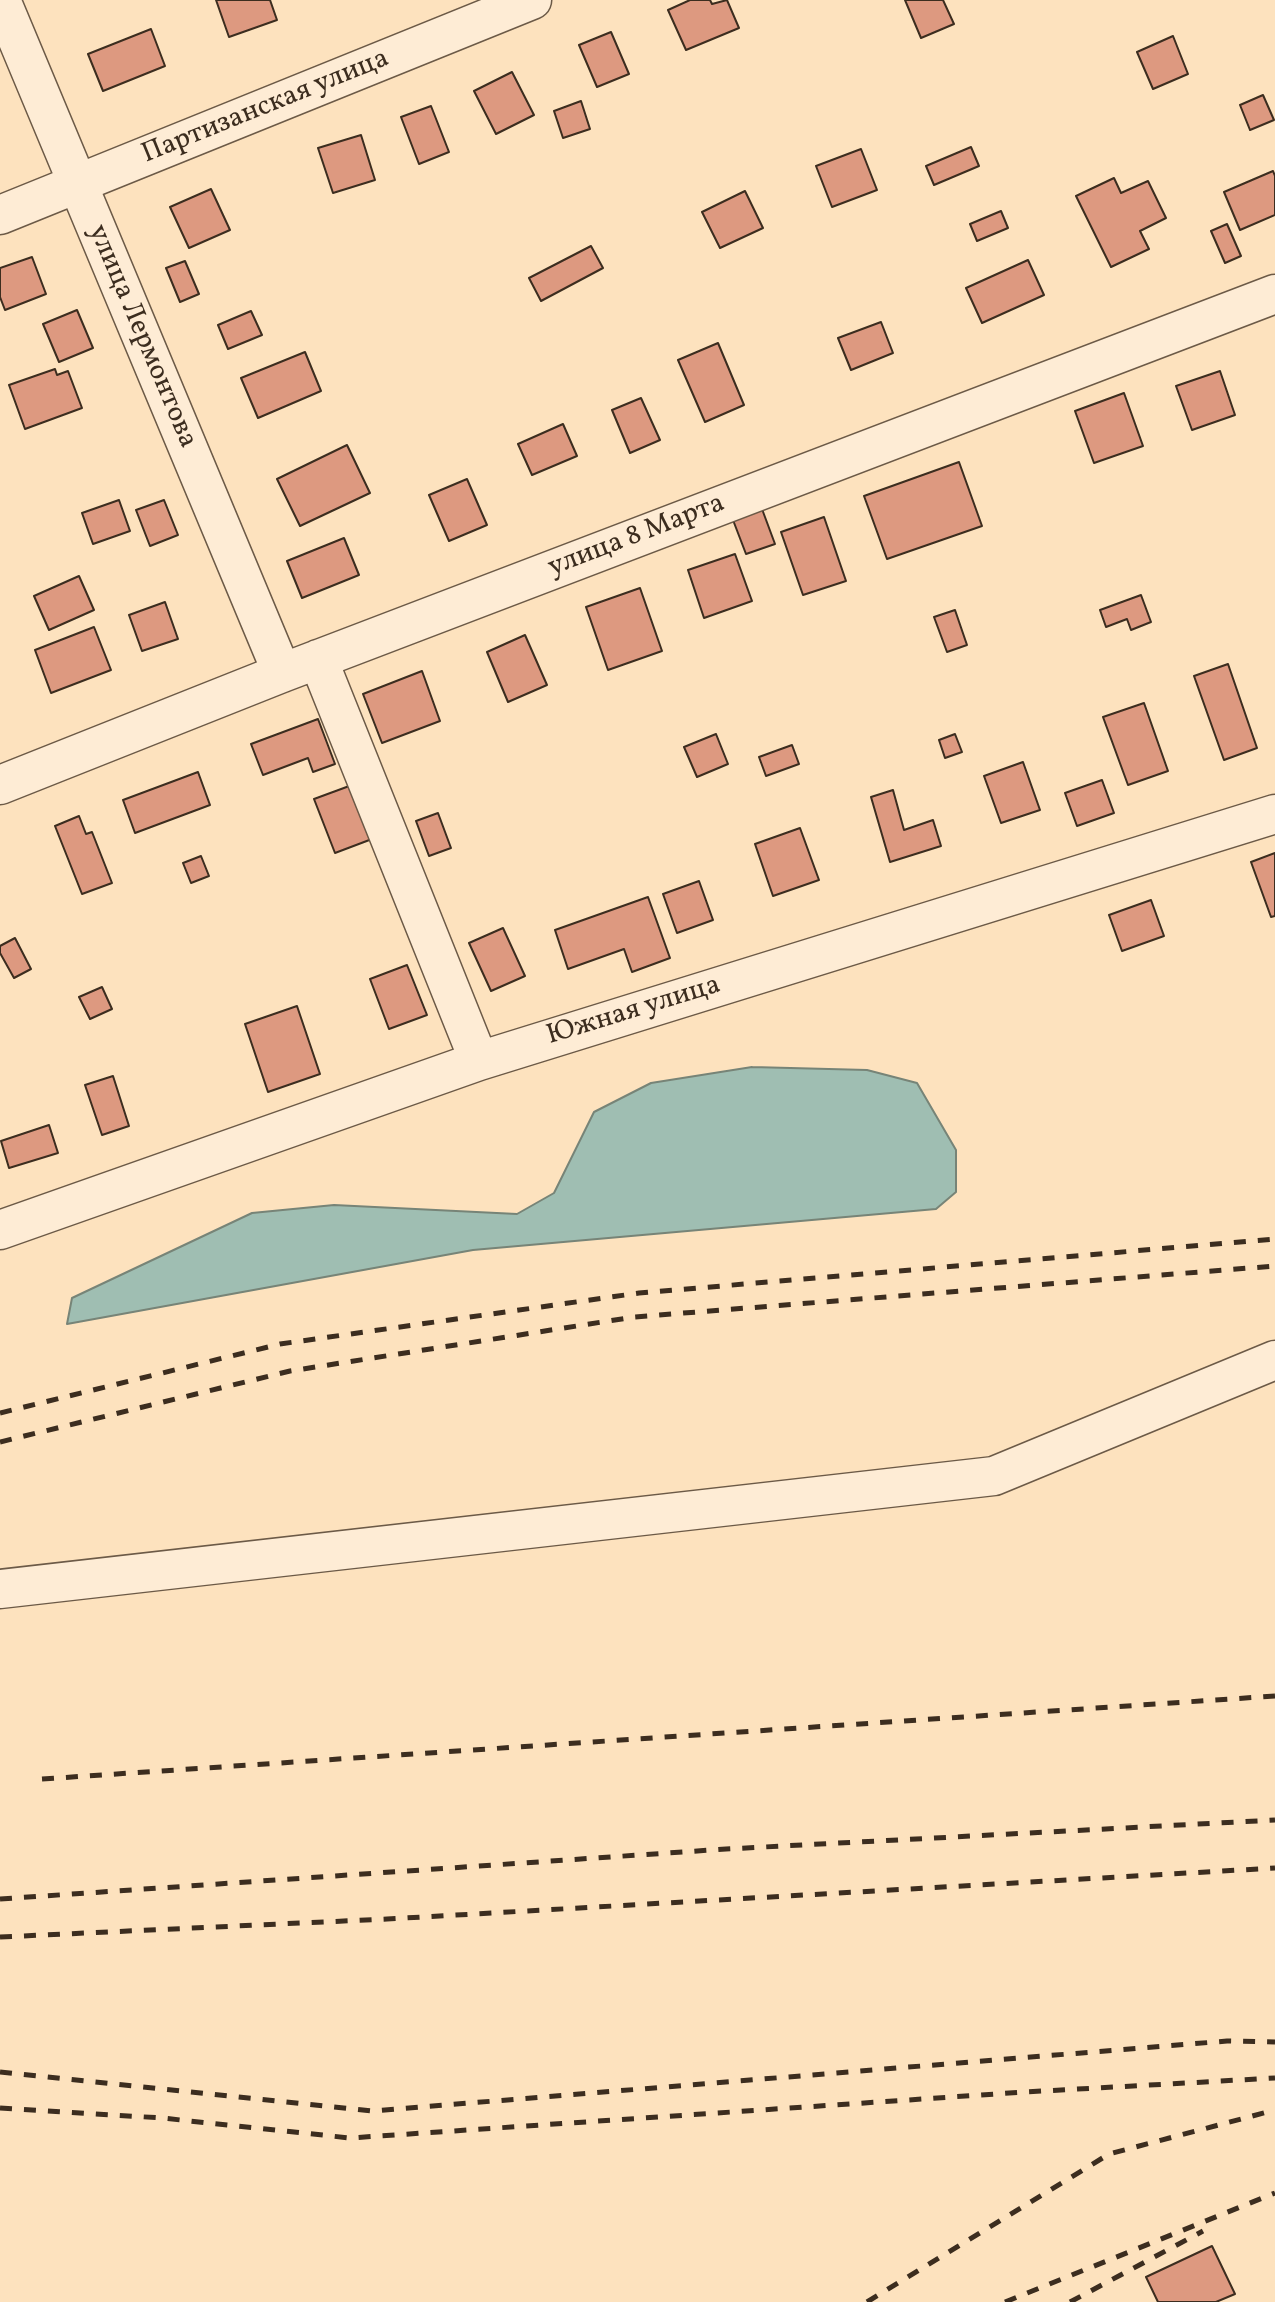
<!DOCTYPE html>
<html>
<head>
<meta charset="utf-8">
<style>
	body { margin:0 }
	canvas { display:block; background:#fde2be }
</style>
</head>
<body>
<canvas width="1275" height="2302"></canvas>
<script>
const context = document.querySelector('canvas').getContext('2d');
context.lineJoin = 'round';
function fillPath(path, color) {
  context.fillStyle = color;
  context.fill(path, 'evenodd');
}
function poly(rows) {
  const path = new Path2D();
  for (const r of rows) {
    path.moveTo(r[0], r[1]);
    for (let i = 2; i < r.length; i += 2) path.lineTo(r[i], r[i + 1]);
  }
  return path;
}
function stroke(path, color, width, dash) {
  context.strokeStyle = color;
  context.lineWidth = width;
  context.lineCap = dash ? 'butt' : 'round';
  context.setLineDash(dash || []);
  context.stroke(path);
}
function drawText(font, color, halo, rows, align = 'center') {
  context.font = font + ' Vollkorn,serif';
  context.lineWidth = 5;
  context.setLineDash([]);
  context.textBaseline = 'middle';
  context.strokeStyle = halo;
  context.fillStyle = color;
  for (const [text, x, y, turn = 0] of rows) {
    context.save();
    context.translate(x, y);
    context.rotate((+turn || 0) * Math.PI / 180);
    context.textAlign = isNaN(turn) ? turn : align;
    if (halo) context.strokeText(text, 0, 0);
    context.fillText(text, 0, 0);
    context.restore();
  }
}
const water = poly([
	[752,1067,867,1070,917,1083,956,1150,956,1192,936,1209,473,1250,67,1324,72,1298,252,1213,334,1205,517,1214,554,1193,594,1112,651,1083,752,1067]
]);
fillPath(water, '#9fbeb2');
stroke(water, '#778477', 2);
const building = poly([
	[216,0,270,0,277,20,229,37,216,0],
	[690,0,710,0,712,4,727,0,739,28,686,50,668,10,690,0],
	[905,0,943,0,954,24,921,38,905,0],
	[151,29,165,66,103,91,88,54,151,29],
	[611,32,629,74,597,87,579,45,611,32],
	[1173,36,1188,74,1153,89,1137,52,1173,36],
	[512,72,534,115,496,134,474,91,512,72],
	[1263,95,1274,120,1250,130,1240,105,1263,95],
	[581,101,590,129,563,138,554,111,581,101],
	[431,106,449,152,419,164,401,117,431,106],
	[361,135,375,180,333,193,318,148,361,135],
	[971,147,979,166,934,185,926,166,971,147],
	[861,149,877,190,832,207,816,166,861,149],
	[1273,171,1275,176,1275,215,1240,230,1224,192,1273,171],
	[1114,178,1121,193,1148,181,1166,218,1140,231,1149,249,1111,267,1076,196,1114,178],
	[211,189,230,230,189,248,170,207,211,189],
	[745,191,763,228,720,248,702,212,745,191],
	[1001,211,1008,228,977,241,970,224,1001,211],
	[1227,224,1241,256,1225,263,1211,231,1227,224],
	[591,246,603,268,541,301,529,278,591,246],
	[32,257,46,294,5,310,0,297,0,268,32,257],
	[1028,260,1044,295,982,323,966,288,1028,260],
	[185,261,199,294,180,302,166,268,185,261],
	[77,310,93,348,59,362,43,324,77,310],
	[251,311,262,335,228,349,218,325,251,311],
	[881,322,893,353,851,370,838,338,881,322],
	[718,343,744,405,705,422,678,360,718,343],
	[305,352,321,391,258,418,241,378,305,352],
	[55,369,57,375,68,371,82,408,25,429,9,385,55,369],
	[1220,371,1235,415,1192,430,1176,386,1220,371],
	[1124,393,1143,446,1094,463,1075,411,1124,393],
	[641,398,660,440,630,453,612,410,641,398],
	[563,424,577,456,532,475,518,444,563,424],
	[347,445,370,493,300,526,277,479,347,445],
	[959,462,982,526,887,559,864,496,959,462],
	[467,479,487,525,449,541,429,495,467,479],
	[119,500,130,531,93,544,82,513,119,500],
	[164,500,178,535,150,546,136,510,164,500],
	[762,509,775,544,746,554,733,520,762,509],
	[824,517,846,581,803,595,781,532,824,517],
	[344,538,359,575,302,598,287,561,344,538],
	[735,554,752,601,704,618,688,570,735,554],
	[79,576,94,610,49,630,34,596,79,576],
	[640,588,662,651,608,670,586,607,640,588],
	[1141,595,1151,622,1131,630,1127,619,1106,627,1100,610,1141,595],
	[165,602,178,639,142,651,129,615,165,602],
	[955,610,967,645,947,652,934,617,955,610],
	[94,627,111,670,51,693,35,650,94,627],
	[525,635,547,685,508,702,487,652,525,635],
	[1228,664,1257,748,1224,760,1194,676,1228,664],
	[422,671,440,721,382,743,363,694,422,671],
	[1144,703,1168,771,1128,785,1103,717,1144,703],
	[318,719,335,764,313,772,308,758,263,775,251,744,318,719],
	[716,734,728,764,697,777,684,747,716,734],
	[955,734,962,752,945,758,939,740,955,734],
	[792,745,799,764,766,776,759,757,792,745],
	[1023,762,1040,810,1001,823,984,776,1023,762],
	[198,772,210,805,135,833,123,800,198,772],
	[1102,780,1114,813,1077,826,1065,793,1102,780],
	[352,785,372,839,335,853,314,799,352,785],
	[893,790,904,830,933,820,941,846,890,862,871,797,893,790],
	[438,813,451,848,429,856,416,821,438,813],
	[79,816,86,834,92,832,112,883,82,894,55,826,79,816],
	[800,828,819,880,773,896,755,844,800,828],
	[1275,853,1275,916,1271,917,1251,862,1275,853],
	[201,856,209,876,191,883,183,863,201,856],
	[699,881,713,920,677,933,663,894,699,881],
	[648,897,670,958,632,972,624,949,568,969,555,930,648,897],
	[1151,900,1164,936,1122,951,1109,915,1151,900],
	[503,928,525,976,491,991,469,943,503,928],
	[15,938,31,969,14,978,0,953,0,946,15,938],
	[407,965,427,1015,389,1029,370,979,407,965],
	[102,987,112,1009,90,1019,79,997,102,987],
	[297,1006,320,1074,268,1092,245,1024,297,1006],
	[113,1076,129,1126,102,1135,85,1085,113,1076],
	[49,1125,58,1153,9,1168,1,1141,49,1125],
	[1212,2246,1235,2294,1216,2302,1158,2302,1146,2277,1212,2246]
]);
fillPath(building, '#dd9980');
stroke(building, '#3c2d1f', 2);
const minor = poly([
	[1,0,282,673],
	[0,215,532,0],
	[318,659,479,1061],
	[0,785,282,673,1275,294],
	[0,1230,479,1061,1275,814],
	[0,1589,994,1476,1275,1360]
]);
stroke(minor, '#6c5a47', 41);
stroke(minor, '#feecd5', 38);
stroke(poly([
	[0,1413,280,1344,639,1293,1275,1239],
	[0,1442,290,1371,634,1317,1275,1266],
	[42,1779,1275,1696],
	[0,1899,726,1849,1275,1820],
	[0,1937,387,1919,1275,1868],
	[0,2072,372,2111,1227,2041,1275,2042],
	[0,2108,162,2118,350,2138,1025,2092,1275,2078],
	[867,2302,1109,2154,1275,2110],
	[1005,2302,1275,2193],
	[1070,2302,1203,2231]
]), '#3c2d1f', 5, [12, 12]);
drawText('28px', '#3c2d1f', '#feecd5', [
	["Партизанская улица",266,108,-22],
	["улица Лермонтова",141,337,67],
	["улица 8 Марта",637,537,-21],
	["Южная улица",634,1012,-17]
]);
</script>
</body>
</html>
